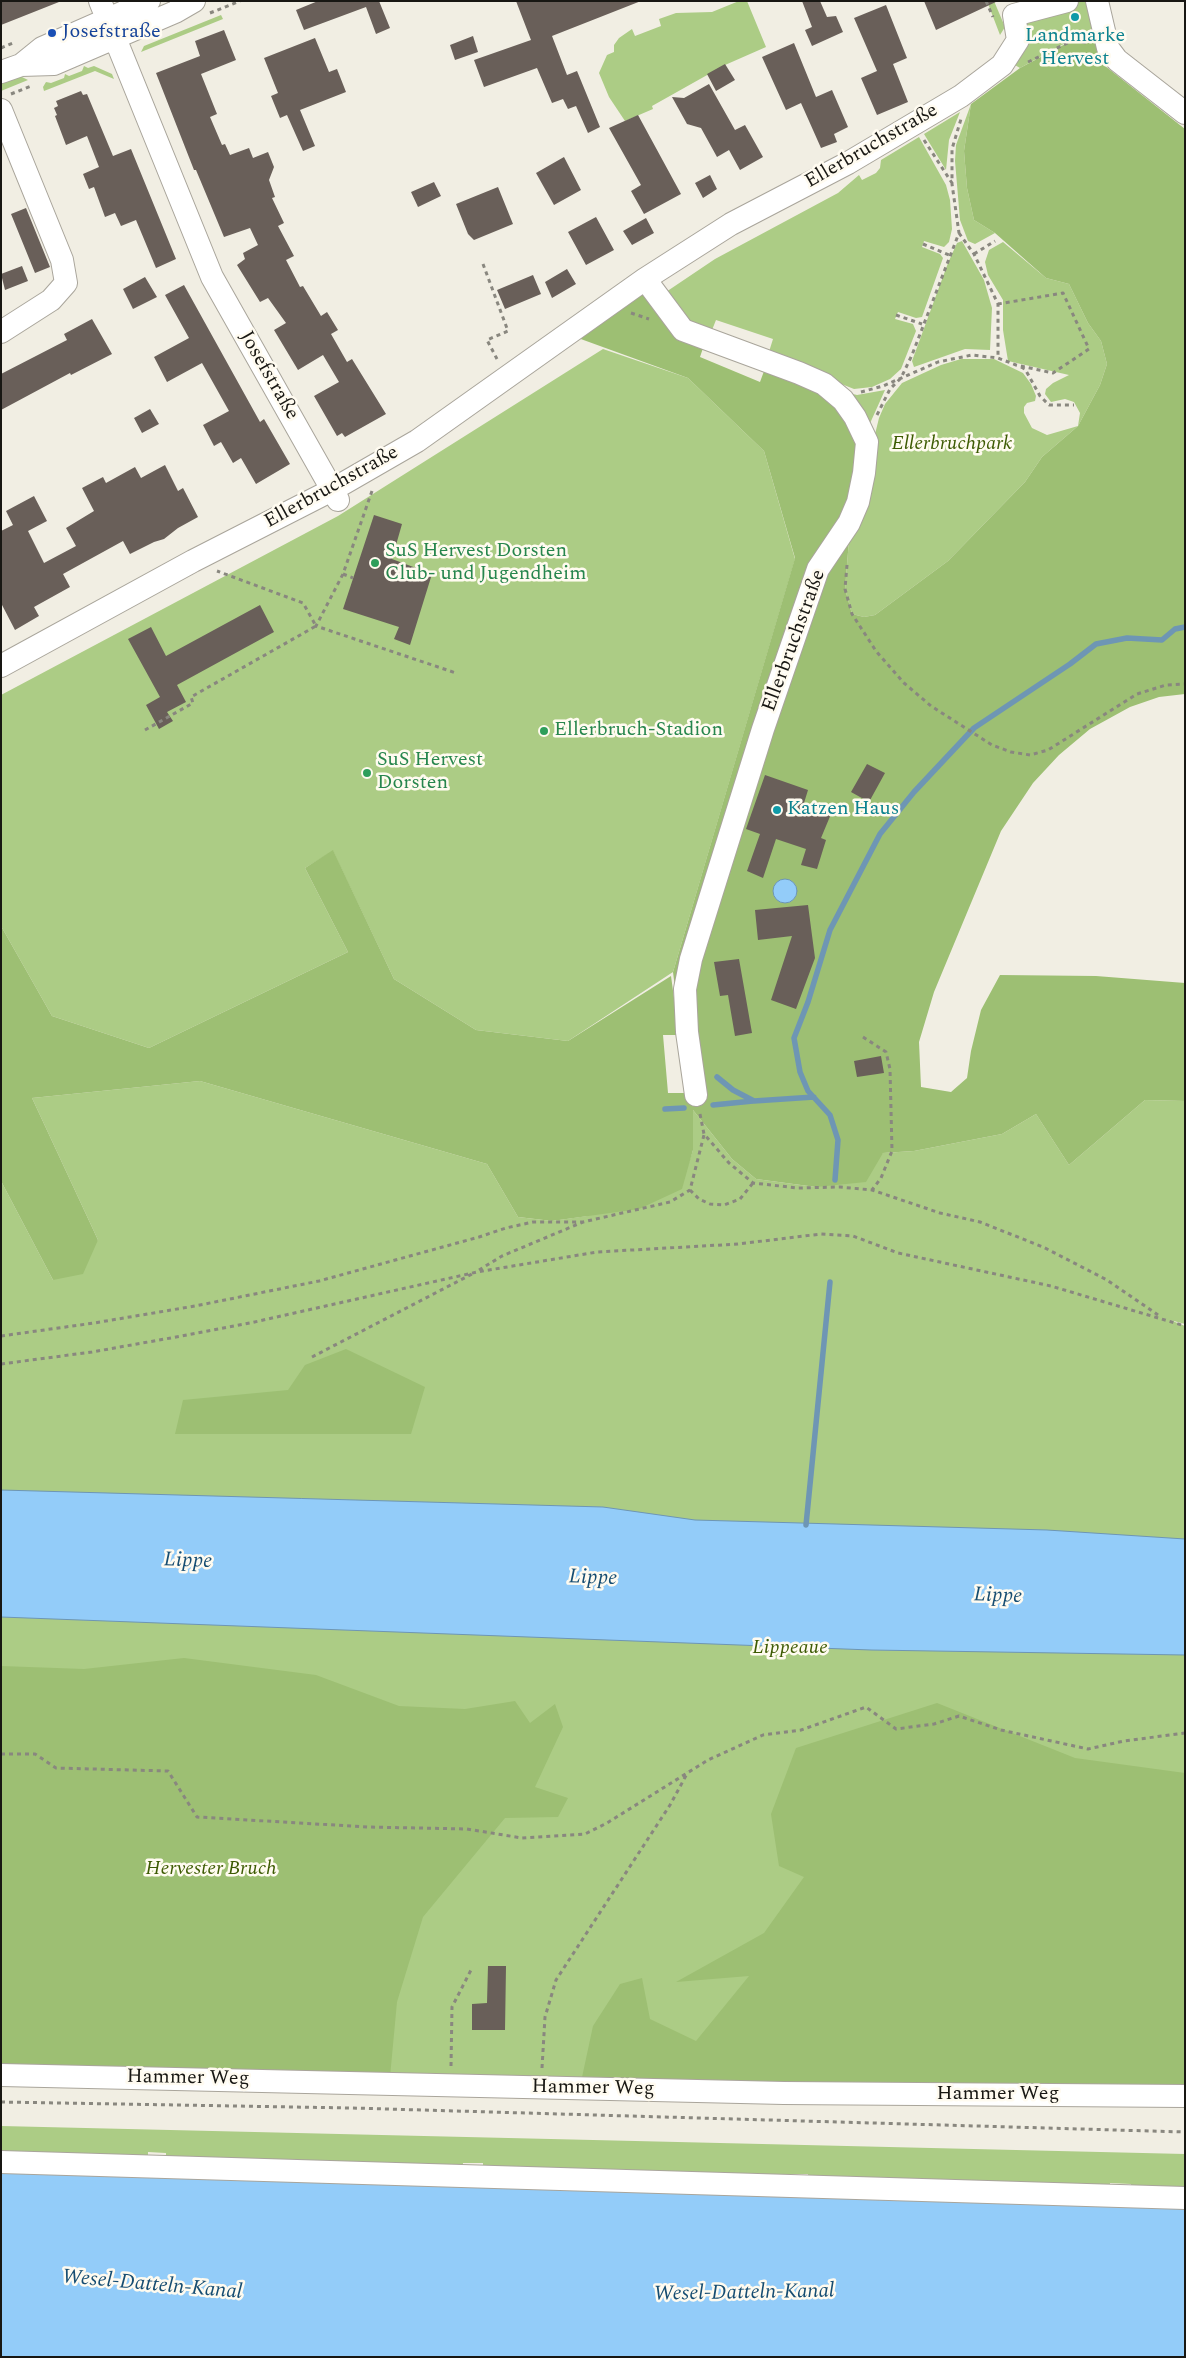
<!DOCTYPE html>
<html>
<head>
<meta charset="utf-8">
<style>
	body { margin:0 }
	#map { position:relative; width:1186px; height:2358px; overflow:hidden; background:#f1eee3; font-family:Spectral,serif }
	canvas { display:block }
	.frame { position:absolute; inset:0; border:2px solid #181713; pointer-events:none }
</style>
</head>
<body>
<div id="map">
<canvas width="1186" height="2358"></canvas>
<div class="frame"></div>
</div>
<script>
const context = document.querySelector('canvas').getContext('2d');
context.lineJoin = 'round';
function fillPath(path, color) {
  context.fillStyle = color;
  context.fill(path, 'evenodd');
}
function poly(rows) {
  const path = new Path2D();
  for (const r of rows) {
    if (r.length === 3) {
      path.moveTo(r[0] + r[2], r[1]);
      path.arc(r[0], r[1], r[2], 0, 2 * Math.PI);
      continue;
    }
    path.moveTo(r[0], r[1]);
    for (let i = 2; i < r.length; i += 2) path.lineTo(r[i], r[i + 1]);
  }
  return path;
}
function stroke(path, color, width, dash) {
  context.strokeStyle = color;
  context.lineWidth = width;
  context.lineCap = dash ? 'butt' : 'round';
  context.setLineDash(dash || []);
  context.stroke(path);
}
function drawText(font, color, halo, rows, align = 'center') {
  context.font = font + ' Spectral,serif';
  context.lineWidth = 5;
  context.setLineDash([]);
  context.textBaseline = 'middle';
  context.strokeStyle = halo;
  context.fillStyle = color;
  for (const [text, x, y, turn = 0] of rows) {
    context.save();
    context.translate(x, y);
    context.rotate((+turn || 0) * Math.PI / 180);
    context.textAlign = isNaN(turn) ? turn : align;
    if (halo) context.strokeText(text, 0, 0);
    context.fillText(text, 0, 0);
    context.restore();
  }
}
fillPath(poly([
	[739,1,747,1,766,47,725,65,652,106,653,109,625,121,609,97,599,73,607,55,614,52,614,45,619,38,632,29,635,36,661,26,659,19,676,13,712,12],
	[987,1,994,1,1005,27,1000,35],
	[1076,1,1095,1,1102,23,1020,68,1008,61,1017,17],
	[221,15,223,19,141,52,144,46],
	[84,66,88,68,94,66,112,74,114,79,95,71,44,91,43,87,46,82,51,83,64,78,65,74,69,76,82,71],
	[18,75,28,80,1,91,1,81],
	[971,104,964,151,967,188,974,220,995,233,975,244,968,241,960,220,955,161,956,145],
	[960,112,949,140,946,170,924,134],
	[919,137,946,185,950,200,952,229,949,242,944,247,924,241,922,247,940,254,943,258,922,317,916,318,898,312,895,319,913,324,916,331,901,369,890,379,872,387,854,389,768,355,773,339,716,320,710,335,691,328,663,294,715,259,838,193,859,175,862,180,876,173,880,168,881,160],
	[962,241,984,280,992,308,990,350,965,349,914,367,912,361,948,263,957,243],
	[1003,242,1046,278,1069,284,1088,323,1101,341,1107,364,1100,385,1078,426,1042,457,1025,482,948,561,875,615,864,617,852,614,845,589,849,540,879,418,885,404,902,383,941,365,961,359,994,359,1023,373,1031,384,1036,396,1035,401,1027,403,1024,407,1024,413,1032,428,1047,435,1078,426,1080,413,1074,402,1065,399,1051,402,1045,394,1046,389,1053,383,1069,375,1008,361,1003,330,1003,300,988,275,985,262,989,250],
	[603,349,688,378,764,451,795,559,673,972,568,1041,476,1030,394,979,333,851,305,868,348,952,149,1048,52,1016,1,926,1,695,338,516],
	[885,390,867,430,841,391,857,395],
	[200,1081,487,1164,518,1217,552,1221,587,1216,687,1168,693,1150,693,1110,732,1159,756,1179,816,1187,883,1153,914,1151,1002,1134,1036,1114,1069,1165,1145,1100,1185,1101,1185,1324,1170,1320,1185,1326,1185,2101,1,2073,1,1181,53,1280,98,1240,32,1098],
	[1,2126,1185,2154,1185,2193,1131,2191,1131,2184,1110,2183,1110,2190,808,2181,808,2174,788,2174,787,2180,483,2171,483,2163,463,2163,462,2170,166,2161,166,2153,148,2152,148,2160,1,2155]
]), '#accc85');
fillPath(poly([
	[1103,24,1108,48,1100,62,1185,129,1185,694,1159,697,1130,707,1090,729,1059,755,1033,783,1001,831,934,992,919,1042,921,1087,951,1092,967,1078,971,1051,981,1010,1000,975,1096,976,1185,983,1185,1101,1145,1100,1069,1165,1036,1114,1002,1134,914,1151,883,1153,866,1182,816,1187,756,1179,732,1159,693,1110,693,1150,682,1189,639,1209,552,1221,518,1217,487,1164,200,1081,32,1098,98,1240,83,1274,53,1280,1,1181,1,926,52,1016,149,1048,348,952,305,868,333,850,394,979,476,1030,568,1041,671,976,679,1035,663,1035,668,1093,688,1093,673,972,795,558,764,451,688,378,567,334,645,279,706,339,700,357,760,382,767,363,824,384,867,442,849,540,845,589,852,614,864,617,875,615,948,561,1025,482,1042,457,1078,426,1100,385,1107,364,1101,341,1088,323,1069,284,1046,278,995,233,974,220,967,188,964,151,971,104,1020,68],
	[346,1349,425,1387,411,1434,175,1434,183,1400,288,1390,305,1365],
	[184,1658,316,1675,399,1706,465,1709,515,1701,530,1723,555,1704,563,1727,535,1787,568,1798,558,1817,505,1818,423,1917,397,2002,390,2077,581,2082,593,2026,620,1984,642,1978,650,2019,696,2041,749,1976,676,1982,764,1933,804,1877,779,1866,771,1814,796,1748,937,1703,1075,1758,1185,1773,1185,2097,1,2072,1,1666,84,1669]
]), '#9dbf73');
const water = poly([
	[785,891,12],
	[1,1490,603,1507,695,1520,1047,1530,1185,1539,1185,1655,871,1650,1,1617,1,1490],
	[1,2170,1185,2208,1185,2357,1,2357,1,2170]
]);
fillPath(water, '#93ccf9');
stroke(water, '#6e96b4', 1);
stroke(poly([
	[717,1077,733,1090,754,1101,814,1097],
	[713,1105,753,1101],
	[665,1109,684,1108],
	[835,1180,838,1140,830,1115,808,1091,800,1072,794,1038,808,1002,830,930,880,834,914,792,974,728,1070,664,1096,644,1127,638,1162,640,1175,629,1185,627],
	[806,1525,830,1282]
]), '#6e96b4', 5.5);
fillPath(poly([
	[1,1,58,1,59,2,1,25],
	[318,1,379,1,390,28,376,34,366,7,304,30,296,10],
	[516,1,641,1,552,36,567,75,577,71,600,127,588,133,576,106,568,109,563,99,552,103,537,68,484,87,474,60,531,40],
	[802,1,820,1,827,17,836,16,843,32,812,46,805,30,812,27],
	[924,1,998,1,936,30],
	[886,5,907,58,893,64,908,102,877,115,861,78,877,71,854,18],
	[224,30,236,60,201,74,217,114,210,117,222,145,225,144,230,155,249,148,253,158,268,152,274,167,269,180,275,197,272,198,284,223,278,226,294,256,286,260,300,287,303,286,321,316,327,312,338,330,331,334,347,362,352,359,386,414,345,437,342,433,337,436,314,396,339,382,323,355,298,370,274,330,286,323,268,298,260,302,237,265,245,259,243,253,258,245,250,228,224,237,196,170,194,170,156,73,200,56,195,41],
	[473,36,478,52,455,60,450,45],
	[315,38,329,72,337,69,346,92,300,110,315,146,303,151,287,115,280,118,271,96,278,93,264,58],
	[794,43,816,97,832,90,848,127,834,134,837,142,821,148,801,103,786,110,762,57],
	[725,64,735,80,716,91,707,74],
	[709,84,735,130,745,125,763,157,740,170,729,150,717,157,701,128,687,124,672,97,684,98],
	[81,91,83,95,87,94,113,156,131,149,176,259,156,268,136,220,121,226,115,213,105,217,94,187,89,189,83,174,99,167,87,136,66,145,55,116,57,115,54,108,58,106,56,101],
	[638,115,681,194,644,214,631,191,641,185,609,128],
	[564,157,581,190,554,205,536,173],
	[710,175,717,189,703,198,695,183],
	[434,182,441,196,418,207,411,192],
	[498,187,513,224,474,240,468,234,456,204],
	[26,208,50,267,35,273,11,214],
	[596,217,614,250,586,265,568,232],
	[646,218,654,233,632,245,623,231],
	[22,266,28,281,5,290,1,274],
	[567,269,576,284,552,298,545,282],
	[533,275,541,294,505,309,497,290],
	[145,277,157,297,133,309,123,289],
	[184,285,260,422,264,419,290,464,256,484,241,458,233,463,221,442,214,446,203,425,229,411,202,363,167,382,154,357,189,338,165,295],
	[92,319,112,354,71,375,70,373,1,410,1,374,67,340,64,334],
	[150,409,159,424,142,433,134,418],
	[165,465,178,491,183,488,198,517,178,528,164,539,154,542,130,554,123,541,63,574,70,587,34,607,39,616,15,630,1,603,1,531,13,525,6,511,34,496,47,521,28,531,44,563,76,546,66,528,94,511,82,488,103,477,106,483,135,467,141,478],
	[374,515,402,524,392,559,432,574,410,645,394,639,399,627,343,609],
	[260,605,274,632,177,685,186,702,167,712,173,721,159,729,146,705,160,697,128,639,151,627,166,656],
	[867,764,885,773,869,802,851,792],
	[765,775,808,790,804,803,831,814,821,838,826,840,817,869,801,865,806,849,776,839,763,878,747,871,760,834,746,829],
	[808,905,815,958,796,1009,771,1000,792,936,758,940,755,910],
	[739,959,752,1033,735,1036,728,995,720,996,714,962],
	[881,1056,884,1073,857,1077,854,1061],
	[488,1966,506,1966,505,2030,472,2030,472,2004,487,2003]
]), '#695f59');
const minor = poly([
	[100,1,212,277,338,500],
	[1097,1,1108,48,1117,60,1185,113],
	[21,65,54,64,175,12,194,1],
	[1,72,21,65,42,48,149,1],
	[1,110,62,260,66,283,51,300,1,332],
	[645,279,683,330,799,373,824,384,843,400,855,417,867,442,864,473,858,502,849,523,818,569,763,729,691,959,685,989,687,1032,696,1095],
	[1,666,193,561,332,490,417,441,645,279,731,224,848,163,961,96,1002,65,1018,40,1014,15,1067,1],
	[1,2075,784,2093,1185,2096],
	[1,2162,1185,2198]
]);
stroke(minor, '#a9a59b', 24);
stroke(poly([
	[986,1,993,17],
	[210,13,240,1],
	[1074,41,1087,43],
	[1,48,13,43],
	[1028,62,1086,34],
	[11,94,31,86],
	[924,140,952,183],
	[959,233,974,254,998,304,998,358],
	[923,244,949,255],
	[974,254,995,241],
	[483,264,508,331,487,340,497,359],
	[631,313,649,319],
	[896,315,922,324],
	[1021,367,1025,369,1040,396,1049,405,1074,405],
	[861,392,883,386,938,362,972,355,998,358,1016,365,1053,373,1089,349,1063,293,998,304],
	[877,415,890,389,901,378,912,355,959,233,952,184,952,149,961,119],
	[372,491,343,574,316,626,456,673],
	[847,565,845,589,852,614,876,651,904,683,931,706,992,745,1011,752,1030,755,1048,750,1137,694,1166,685,1185,684],
	[343,574,353,578],
	[145,730,193,703,191,697,316,626,303,603,217,571],
	[863,1037,886,1052,890,1069,892,1151,881,1178,872,1190],
	[700,1114,704,1134,729,1163,753,1183,798,1188,840,1187,872,1190,940,1213,980,1222,1043,1247,1107,1280,1158,1315],
	[690,1190,699,1199,710,1204,724,1205,740,1199,753,1183],
	[479,1270,502,1256,583,1222,670,1202,690,1190,704,1135],
	[1,1336,94,1323,195,1306,319,1281,479,1237,506,1228,533,1222,583,1222],
	[312,1357,472,1274],
	[1,1364,92,1352,176,1337,250,1323,477,1272,597,1252,738,1244,821,1234,853,1236,898,1253,1051,1286,1185,1326],
	[1,1754,35,1754,56,1768,168,1771,197,1817,368,1827,467,1829,522,1838,585,1834,607,1823,708,1760,763,1735,801,1730,866,1707,896,1729,934,1724,959,1716,1001,1730,1088,1749,1124,1741,1185,1733],
	[451,2066,452,2007,471,1970],
	[542,2068,545,2017,556,1980,670,1805,688,1772],
	[1,2102,352,2108,1185,2132]
]), '#89877f', 3, [4, 4]);
stroke(minor, '#fff', 22);
for (const [x, y, r, color] of [
	[1075,17,5,"#0f9aa8"],
	[52,33,5,"#1a4fb4"],
	[375,563,5,"#2e9e5b"],
	[544,731,5,"#2e9e5b"],
	[367,773,5,"#2e9e5b"],
	[777,810,5,"#0f9aa8"]
]) {
  const dot = new Path2D();
  dot.arc(x, y, r, 0, 2 * Math.PI);
  context.fillStyle = color;
  context.fill(dot);
  stroke(dot, '#fffbf0', 2);
}
drawText('20px', '#164399', '#fffbf0', [
	["Josefstraße",62,33]
], 'left');
drawText('20px', '#0d838f', '#fffbf0', [
	["Landmarke",1075,37],
	["Hervest",1075,60],
	["Katzen Haus",787,810,"left"]
]);
drawText('20px', '#181713', '#fffbf0', [
	["Ellerbruchstraße",872,147,-30],
	["Josefstraße",268,376,60],
	["Ellerbruchstraße",332,488,-29],
	["Ellerbruchstraße",795,641,-70],
	["Hammer Weg",188,2079,1],
	["Hammer Weg",593,2089,1],
	["Hammer Weg",998,2095]
]);
drawText('italic 20px', '#3d5b03', '#fffbf0', [
	["Ellerbruchpark",952,445],
	["Lippeaue",790,1649],
	["Hervester Bruch",211,1870]
]);
drawText('20px', '#27864d', '#fffbf0', [
	["SuS Hervest Dorsten",385,552],
	["Club- und Jugendheim",385,575],
	["Ellerbruch-Stadion",554,731],
	["SuS Hervest",377,761],
	["Dorsten",377,784]
], 'left');
drawText('italic 21px', '#164d72', '#fffbf0', [
	["Lippe",188,1562,2],
	["Lippe",593,1579,2],
	["Lippe",998,1597,2],
	["Wesel-Datteln-Kanal",152,2286,5],
	["Wesel-Datteln-Kanal",744,2294,-1]
]);
</script>
</body>
</html>
